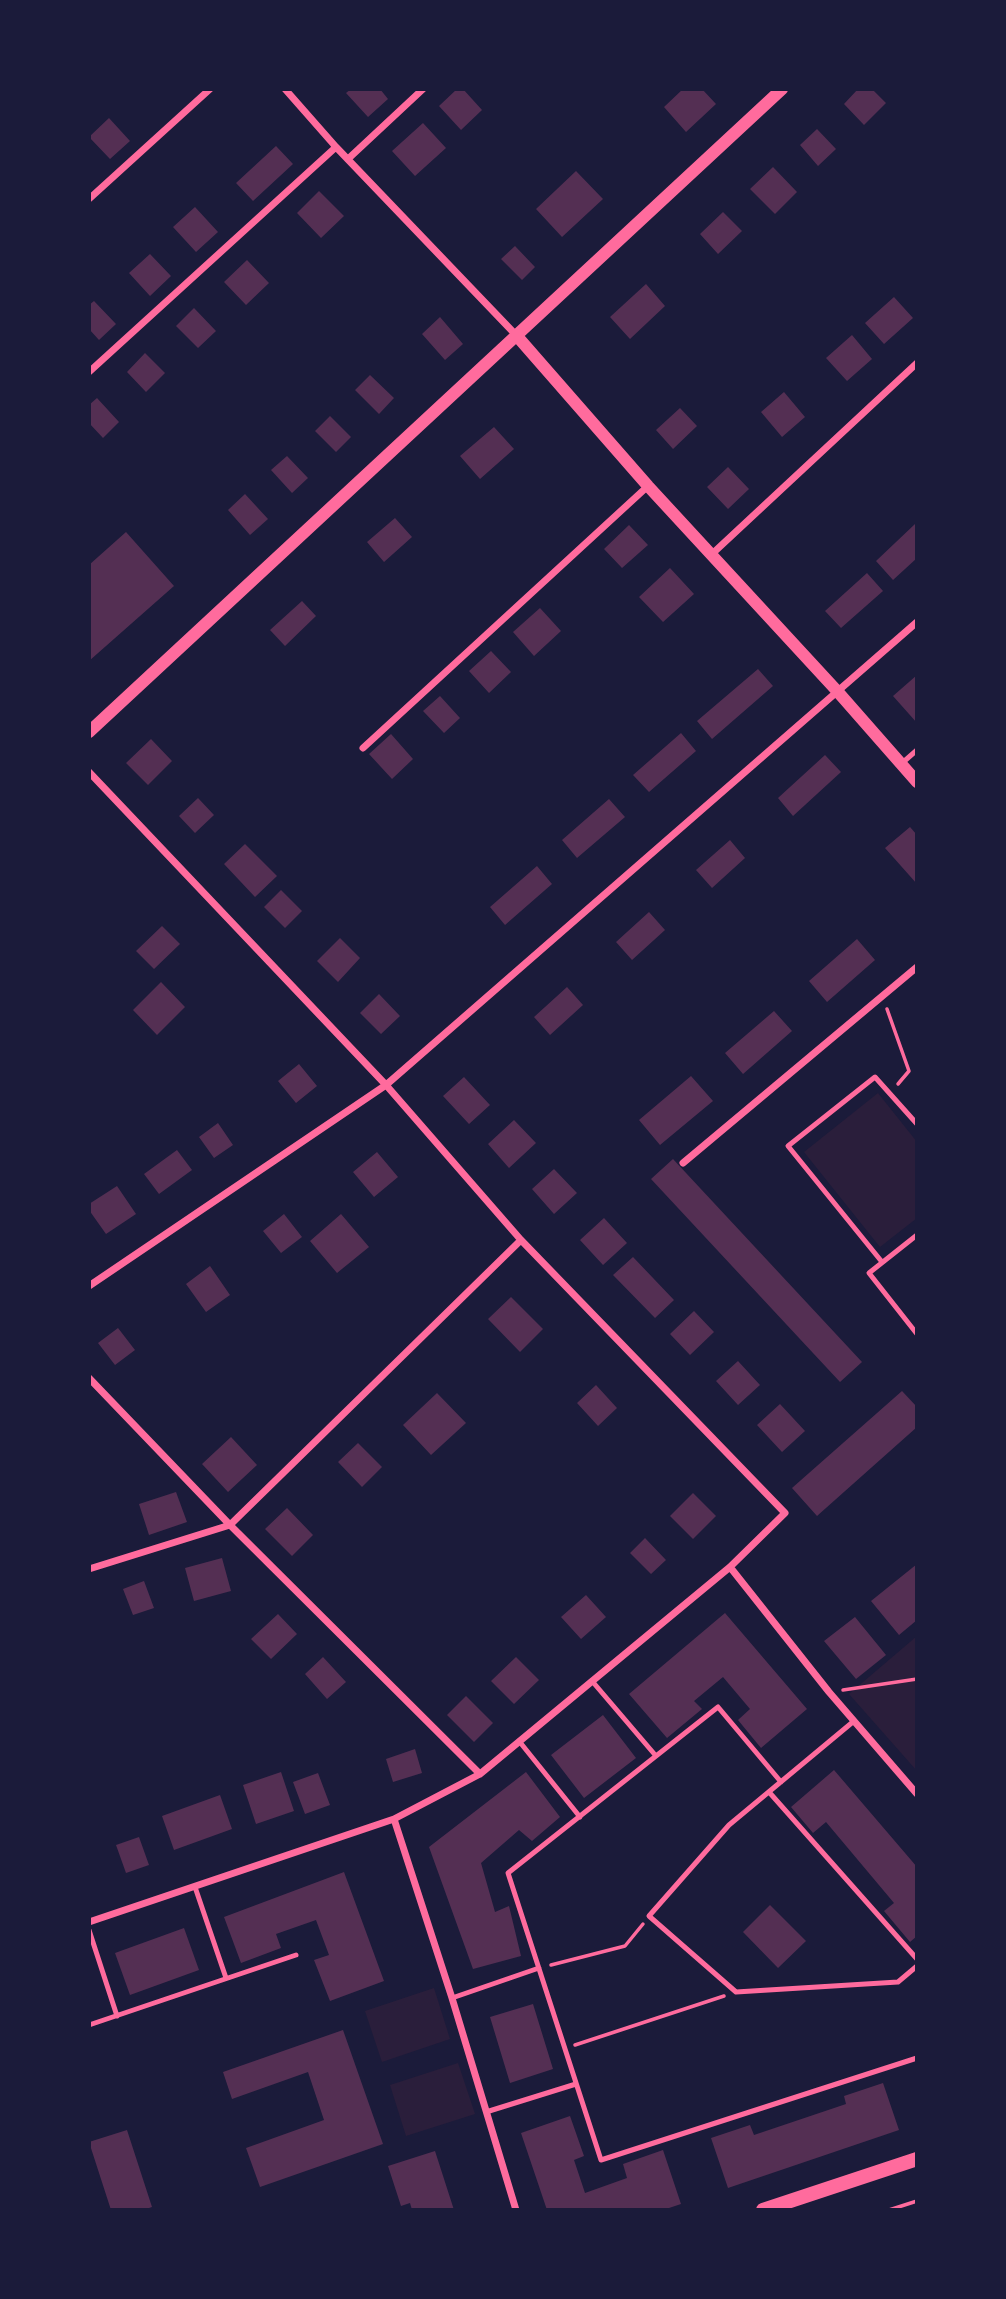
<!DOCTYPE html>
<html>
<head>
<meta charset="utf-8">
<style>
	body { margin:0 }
	#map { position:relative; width:1006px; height:2299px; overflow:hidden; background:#1b1b3a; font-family:"Crimson Pro",serif }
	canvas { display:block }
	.frame { position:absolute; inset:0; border:91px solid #1b1b3a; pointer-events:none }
</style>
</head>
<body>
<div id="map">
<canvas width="1006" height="2299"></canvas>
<div class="frame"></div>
</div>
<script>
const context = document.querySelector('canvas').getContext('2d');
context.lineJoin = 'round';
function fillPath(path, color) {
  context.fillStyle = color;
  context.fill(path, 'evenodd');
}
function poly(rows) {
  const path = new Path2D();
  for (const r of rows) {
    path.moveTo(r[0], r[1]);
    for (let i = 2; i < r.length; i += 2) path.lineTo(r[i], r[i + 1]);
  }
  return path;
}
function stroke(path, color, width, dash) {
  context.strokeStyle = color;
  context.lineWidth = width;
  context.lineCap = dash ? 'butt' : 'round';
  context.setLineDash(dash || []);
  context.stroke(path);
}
fillPath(poly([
	[878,1093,917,1142,917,1218,880,1247,804,1152],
	[917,1636,917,1771,849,1694],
	[434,1988,450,2039,382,2062,365,2011],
	[458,2063,475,2114,406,2136,390,2085]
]), '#2a1e3b');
fillPath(poly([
	[351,89,380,89,388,99,368,117,346,93],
	[457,89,463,89,482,110,461,130,439,106],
	[683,89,702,89,716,104,686,132,664,107],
	[858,89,872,89,886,103,864,125,844,104],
	[109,118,130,141,110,159,89,137],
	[423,123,446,148,415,176,392,151],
	[817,129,836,149,818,166,800,145],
	[276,146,293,164,253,201,236,183],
	[773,167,797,192,775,214,750,189],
	[576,171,603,199,562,237,536,209],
	[319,191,344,216,321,238,297,213],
	[195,207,218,232,196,252,173,227],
	[723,212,742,231,718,254,700,234],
	[515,246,535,267,522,280,501,259],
	[150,254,171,276,150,296,129,273],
	[247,260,269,283,246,305,224,282],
	[646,284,665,306,630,339,610,317],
	[894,297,913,318,884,344,865,323],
	[94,301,116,324,99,340,89,329,89,305],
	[194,308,216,331,198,348,176,326],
	[440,317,463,344,445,360,422,334],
	[852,335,872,359,847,381,826,358],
	[145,353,165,373,146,392,127,372],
	[370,375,394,398,379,414,355,390],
	[784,392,805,417,782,437,761,412],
	[97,398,119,422,103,438,89,423,89,405],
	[680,408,697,426,673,449,656,430],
	[330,416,351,437,336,452,315,431],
	[494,427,514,449,480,479,460,456],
	[287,456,308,478,292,493,271,470],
	[728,467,749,489,728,509,707,487],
	[245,494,268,519,250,535,228,510],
	[395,518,412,537,384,562,367,542],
	[915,524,917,558,893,580,876,561],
	[629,525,648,545,622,568,604,549],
	[126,532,174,586,89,661,89,565],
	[670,568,694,594,663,622,639,597],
	[867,573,883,591,841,628,825,611],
	[302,601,316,616,285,646,270,630],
	[540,608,561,631,534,656,513,632],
	[491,651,511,672,489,693,469,671],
	[758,669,773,686,712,739,697,721],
	[917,675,917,723,893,696],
	[440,696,460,718,444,733,423,711],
	[681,733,696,751,649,792,633,775],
	[391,734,413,759,392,779,369,754],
	[151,739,172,761,148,785,126,763],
	[825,755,841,772,793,816,778,798],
	[198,798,214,815,195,833,179,816],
	[609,799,625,817,577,858,562,840],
	[910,827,917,835,917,884,885,848],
	[730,840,745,858,712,888,696,870],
	[245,844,277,876,255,897,224,864],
	[537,866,552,884,505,925,490,907],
	[281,890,302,911,285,928,264,907],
	[649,912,665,930,632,960,616,942],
	[162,926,180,944,154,969,136,951],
	[340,938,360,958,338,982,317,961],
	[857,939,875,960,827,1002,809,981],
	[161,982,185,1007,157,1035,133,1010],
	[567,987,583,1005,550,1035,534,1017],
	[379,994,400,1016,381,1034,360,1013],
	[774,1011,792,1031,743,1074,725,1053],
	[299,1064,317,1086,296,1103,278,1081],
	[691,1076,713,1101,660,1145,639,1120],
	[464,1077,490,1105,469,1124,443,1096],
	[514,1120,536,1143,509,1168,488,1144],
	[218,1123,233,1145,214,1158,199,1137],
	[177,1150,192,1170,159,1194,144,1174],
	[377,1152,398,1177,374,1197,353,1172],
	[673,1159,862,1362,840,1382,651,1179],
	[554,1169,577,1193,554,1214,532,1189],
	[117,1186,136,1214,106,1234,89,1210,89,1204],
	[284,1214,302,1237,281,1253,263,1231],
	[341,1214,369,1247,337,1273,310,1241],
	[604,1218,627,1243,603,1265,580,1240],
	[633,1257,674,1300,655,1318,613,1275],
	[210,1266,230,1295,206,1312,186,1284],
	[511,1297,543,1329,520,1352,488,1319],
	[694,1311,714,1332,690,1355,670,1334],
	[118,1328,135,1350,115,1365,98,1343],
	[738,1361,760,1385,738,1405,716,1381],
	[596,1385,617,1408,598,1426,577,1403],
	[902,1391,917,1407,917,1427,817,1516,792,1488],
	[437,1393,466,1423,431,1455,403,1425],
	[780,1404,805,1431,782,1452,757,1425],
	[231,1437,257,1465,228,1492,202,1464],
	[358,1443,382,1467,362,1487,338,1462],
	[176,1492,187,1522,149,1535,139,1504],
	[693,1493,716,1516,693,1539,670,1516],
	[287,1508,313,1535,292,1556,265,1529],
	[645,1538,666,1560,651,1574,630,1553],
	[222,1558,231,1591,194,1601,185,1568],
	[917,1564,917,1620,899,1635,871,1601],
	[144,1581,154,1608,133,1615,123,1589],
	[586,1595,606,1617,581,1639,561,1617],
	[725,1613,807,1709,761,1748,738,1720,750,1709,723,1677,694,1701,702,1709,667,1738,629,1694],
	[278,1614,297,1634,271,1659,251,1639],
	[855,1617,886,1655,856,1679,824,1641],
	[323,1657,346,1682,327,1699,305,1674],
	[516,1657,539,1680,514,1704,491,1681],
	[466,1696,493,1723,474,1742,447,1715],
	[603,1715,636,1758,584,1798,551,1755],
	[415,1749,422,1773,393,1782,386,1759],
	[834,1770,917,1867,917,1936,910,1942,884,1911,894,1903,826,1822,813,1833,791,1807],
	[281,1772,294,1811,256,1824,243,1785],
	[526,1772,560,1817,532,1841,519,1830,481,1863,495,1912,509,1906,521,1956,473,1969,429,1847],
	[318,1773,330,1805,305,1814,293,1782],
	[220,1795,232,1829,174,1850,162,1816],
	[139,1837,149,1865,126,1873,116,1845],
	[344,1872,384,1981,330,2001,314,1960,329,1955,316,1920,276,1934,281,1948,241,1963,224,1917],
	[770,1905,806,1941,778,1968,743,1932],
	[184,1928,199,1970,130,1995,115,1953],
	[533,2004,553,2069,510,2083,490,2017],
	[343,2030,383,2144,260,2187,246,2148,324,2120,308,2072,232,2099,223,2072],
	[883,2083,899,2130,728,2188,711,2138,750,2125,754,2135,846,2104,844,2096],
	[570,2116,584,2156,574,2160,585,2193,627,2178,623,2164,663,2150,681,2204,663,2210,547,2210,521,2133],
	[127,2130,152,2207,143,2210,111,2210,89,2142],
	[435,2151,454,2210,412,2210,410,2203,401,2206,388,2166]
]), '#542f53');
stroke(poly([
	[887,1009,909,1071,898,1084],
	[843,1690,917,1679],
	[551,1965,625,1946,643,1924],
	[575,2045,724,1996],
	[889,2210,917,2201]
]), '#ff6b9d', 3.5);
stroke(poly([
	[901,764,917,750],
	[917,1235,869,1273,917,1334],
	[882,1262,788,1146,875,1077,917,1124],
	[592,1681,656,1756],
	[854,1721,729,1825,649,1916,736,1992,898,1982,917,1966],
	[519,1741,580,1817],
	[781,1782,718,1707,508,1873,601,2160,917,2058],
	[769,1792,917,1959],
	[195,1887,226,1978],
	[89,1930,117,2016],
	[452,1998,539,1968],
	[89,2025,296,1955],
	[486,2112,576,2084]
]), '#ff6b9d', 5);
stroke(poly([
	[285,89,336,147,516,335],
	[348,159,423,89],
	[89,199,210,89],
	[89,372,336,147],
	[712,554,917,363],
	[363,748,648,486],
	[89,772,386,1085,521,1240,785,1513,730,1567,480,1774,394,1819,89,1922],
	[683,1163,917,967],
	[89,1286,386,1085,917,622],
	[89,1378,230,1525,480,1774],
	[730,1567,829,1692,917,1794],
	[89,1569,230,1525,521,1240],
	[394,1819,452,1998,516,2210]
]), '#ff6b9d', 7);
stroke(poly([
	[516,335,648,486,838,692,917,782],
	[89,732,782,89]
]), '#ff6b9d', 12);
stroke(poly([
	[763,2210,917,2159]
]), '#ff6b9d', 14);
</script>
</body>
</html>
